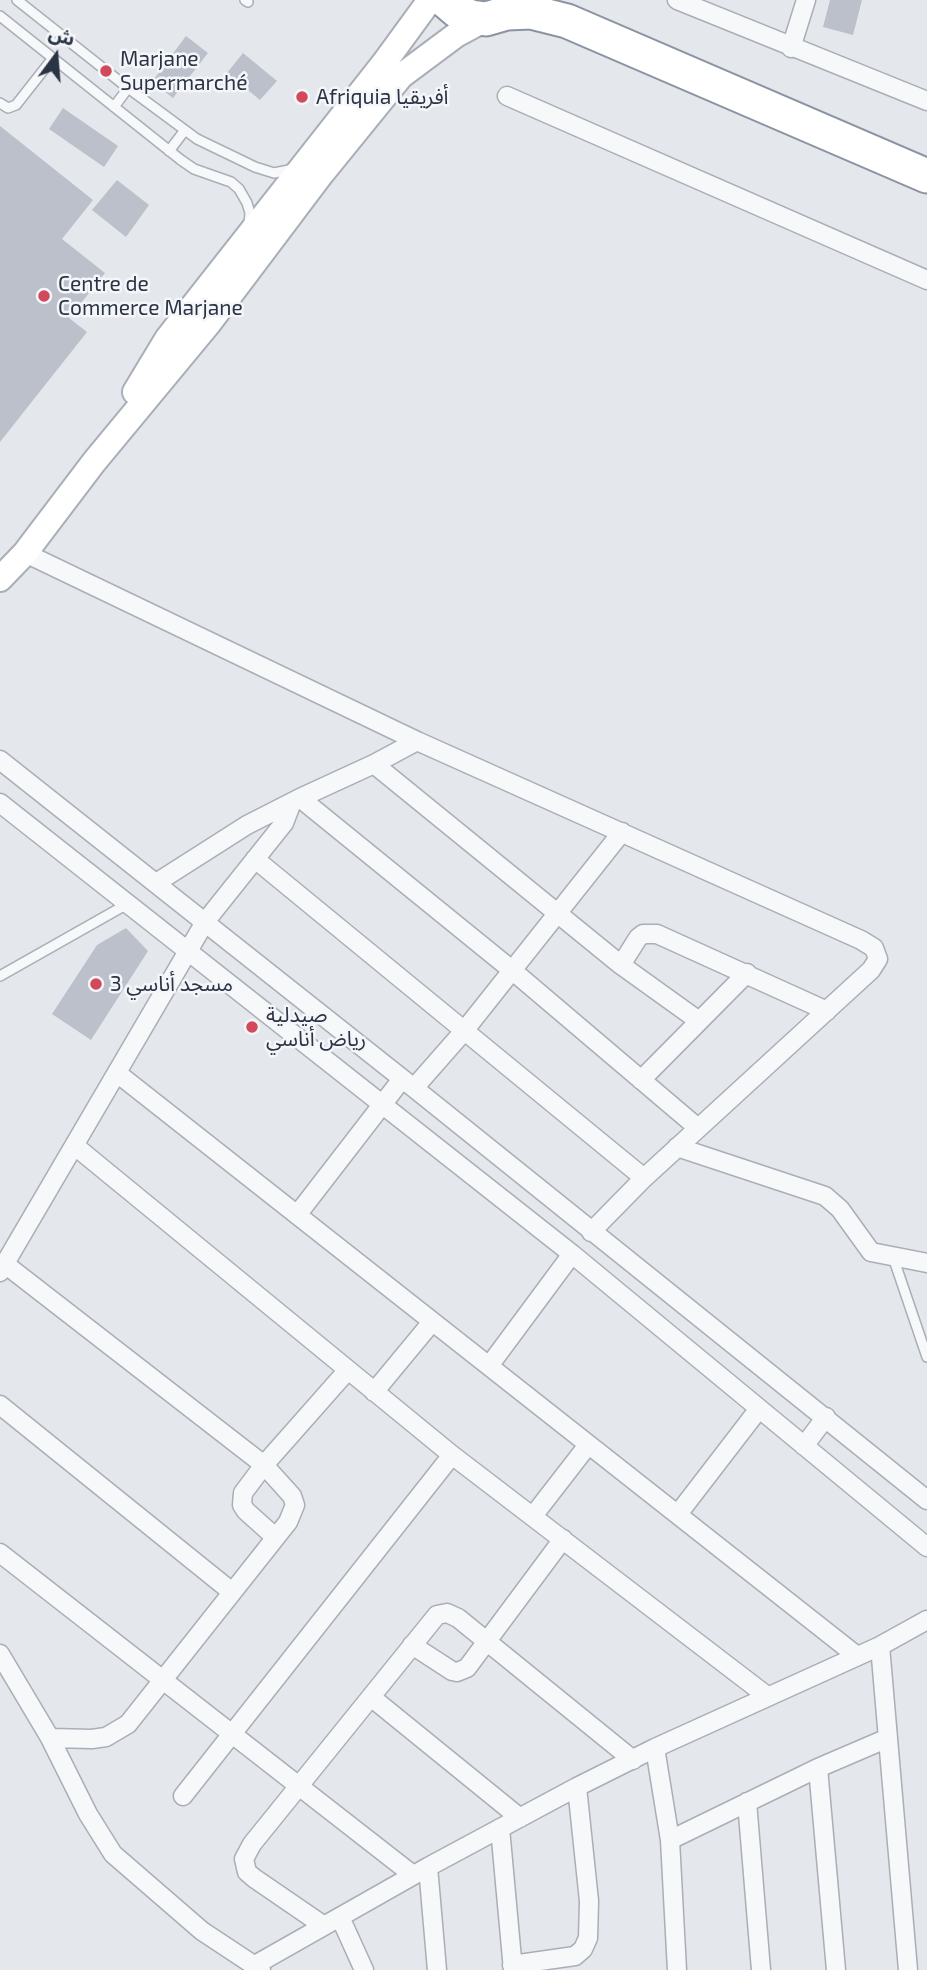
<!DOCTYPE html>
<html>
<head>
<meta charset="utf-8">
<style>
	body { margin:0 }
	#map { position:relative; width:927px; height:1970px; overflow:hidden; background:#e4e7ec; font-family:"Exo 2","Noto Sans Arabic",sans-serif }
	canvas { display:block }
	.north { position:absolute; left:21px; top:21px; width:70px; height:70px; -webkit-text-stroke:5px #f4f6f9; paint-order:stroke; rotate:16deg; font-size:19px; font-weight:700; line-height:28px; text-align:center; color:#2b3445 }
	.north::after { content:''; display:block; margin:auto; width:24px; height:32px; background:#2b3445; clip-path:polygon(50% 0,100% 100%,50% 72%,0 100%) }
</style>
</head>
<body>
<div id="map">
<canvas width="927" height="1970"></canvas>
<div class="north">ش</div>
</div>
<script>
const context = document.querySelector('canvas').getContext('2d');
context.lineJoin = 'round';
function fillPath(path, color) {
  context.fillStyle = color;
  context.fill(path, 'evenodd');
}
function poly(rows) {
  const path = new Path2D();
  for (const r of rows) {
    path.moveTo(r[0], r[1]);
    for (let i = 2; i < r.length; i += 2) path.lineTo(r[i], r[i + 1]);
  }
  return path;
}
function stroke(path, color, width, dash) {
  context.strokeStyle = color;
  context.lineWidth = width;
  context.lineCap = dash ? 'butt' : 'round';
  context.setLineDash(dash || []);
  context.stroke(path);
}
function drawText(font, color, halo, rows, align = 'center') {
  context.font = font + ' "Exo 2","Noto Sans Arabic",sans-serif';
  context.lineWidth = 5;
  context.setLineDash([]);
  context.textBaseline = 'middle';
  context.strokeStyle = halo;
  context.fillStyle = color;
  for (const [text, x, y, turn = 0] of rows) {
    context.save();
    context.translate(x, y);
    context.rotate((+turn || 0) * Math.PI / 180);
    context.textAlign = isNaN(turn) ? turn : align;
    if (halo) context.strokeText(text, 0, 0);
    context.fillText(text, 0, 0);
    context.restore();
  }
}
fillPath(poly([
	[830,0,862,0,853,35,823,27],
	[186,36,208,53,173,98,152,82],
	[243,53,277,81,260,100,227,73],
	[63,108,118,146,104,167,49,129],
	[0,126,93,200,62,239,105,273,69,318,87,332,0,442],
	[117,180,149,205,126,237,92,210],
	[126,928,148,951,91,1040,52,1014,97,945]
]), '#bbc0ca');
const lane = poly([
	[17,0,128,88,197,139,255,167,274,173,294,169],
	[245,0,248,2],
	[0,16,181,160,194,169,231,182,239,189,247,203,250,213,249,223],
	[0,103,8,108,16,105,53,58],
	[114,107,128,88],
	[169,151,185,130],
	[0,976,129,903],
	[893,1257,927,1357]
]);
const street = poly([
	[677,0,927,101],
	[791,48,806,0],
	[507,96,927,280],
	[25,553,417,741,861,940,874,948,878,959,871,970,644,1178,591,1232],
	[0,760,414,1088,927,1500],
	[374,764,621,965,699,1021],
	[300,798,513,971,698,1128],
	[0,803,572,1254,927,1547],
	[255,859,644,1178],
	[156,883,247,825,300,798,374,764,417,741],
	[621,965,638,938,643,934,657,934,827,1011],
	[117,1073,857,1656],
	[641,1080,747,973],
	[414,1088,464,1031,622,832],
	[75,1146,452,1455,767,1696],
	[677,1147,825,1196,840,1209,871,1252,927,1263],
	[297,1215,402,1079],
	[5,1264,264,1465,292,1496,295,1505,288,1522,128,1724,106,1737,92,1739,50,1738],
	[0,1272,205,922,284,823,292,802],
	[489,1366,572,1254],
	[374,1392,432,1322],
	[0,1405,232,1592],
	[804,1446,826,1417],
	[678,1514,758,1410],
	[533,1516,588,1445],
	[275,1537,246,1511,242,1505,243,1493,264,1465,347,1371],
	[0,1553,413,1875],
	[412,1645,452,1671,457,1672,467,1668,563,1539],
	[880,1646,908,1970],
	[0,1654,50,1738,88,1814,113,1854,202,1931,261,1970],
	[371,1697,520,1818],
	[655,1748,670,1840,677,1970],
	[818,1768,836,1970],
	[183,1796,452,1455],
	[747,1802,761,1970],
	[500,1828,513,1970],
	[670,1840,818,1768,888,1738],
	[428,1867,437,1970],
	[340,1917,364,1970],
	[324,1926,254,1878,247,1872,244,1859,252,1844,437,1615,447,1613,458,1618,633,1760],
	[255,1965,428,1867,577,1787,655,1748,880,1646,927,1620],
	[512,1965,575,1956,583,1949,588,1938,589,1901,577,1787]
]);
const secondary = poly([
	[135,392,167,339,384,63,430,0],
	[0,579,25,553,94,462,209,323,319,177,401,76,456,35,486,19]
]);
const highway = poly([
	[444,0,457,11,471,17,486,19,507,13,520,0],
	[507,13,531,12,567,21,927,176]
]);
stroke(lane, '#a9aeb7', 12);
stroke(street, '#a9aeb7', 21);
stroke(secondary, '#a9aeb7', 28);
stroke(highway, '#8b94a3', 37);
stroke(lane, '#f7f8fa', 9);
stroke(street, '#f7f8fa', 18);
stroke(secondary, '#fff', 24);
stroke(highway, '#fff', 33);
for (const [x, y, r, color] of [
	[106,71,7,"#d1495b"],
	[302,97,7,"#d1495b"],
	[44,296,7,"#d1495b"],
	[96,984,7,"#d1495b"],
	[252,1027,7,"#d1495b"]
]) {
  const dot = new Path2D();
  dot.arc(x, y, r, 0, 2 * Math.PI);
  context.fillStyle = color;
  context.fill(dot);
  stroke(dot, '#f4f6f9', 2.5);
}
drawText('21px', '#2b3445', '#f4f6f9', [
	["Marjane",120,59],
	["Supermarché",120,83],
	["Afriquia أفريقيا",316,97],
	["Centre de",58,284],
	["Commerce Marjane",58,308],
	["مسجد أناسي 3",110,984],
	["صيدلية",266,1015],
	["رياض أناسي",266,1039]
], 'left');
</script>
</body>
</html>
